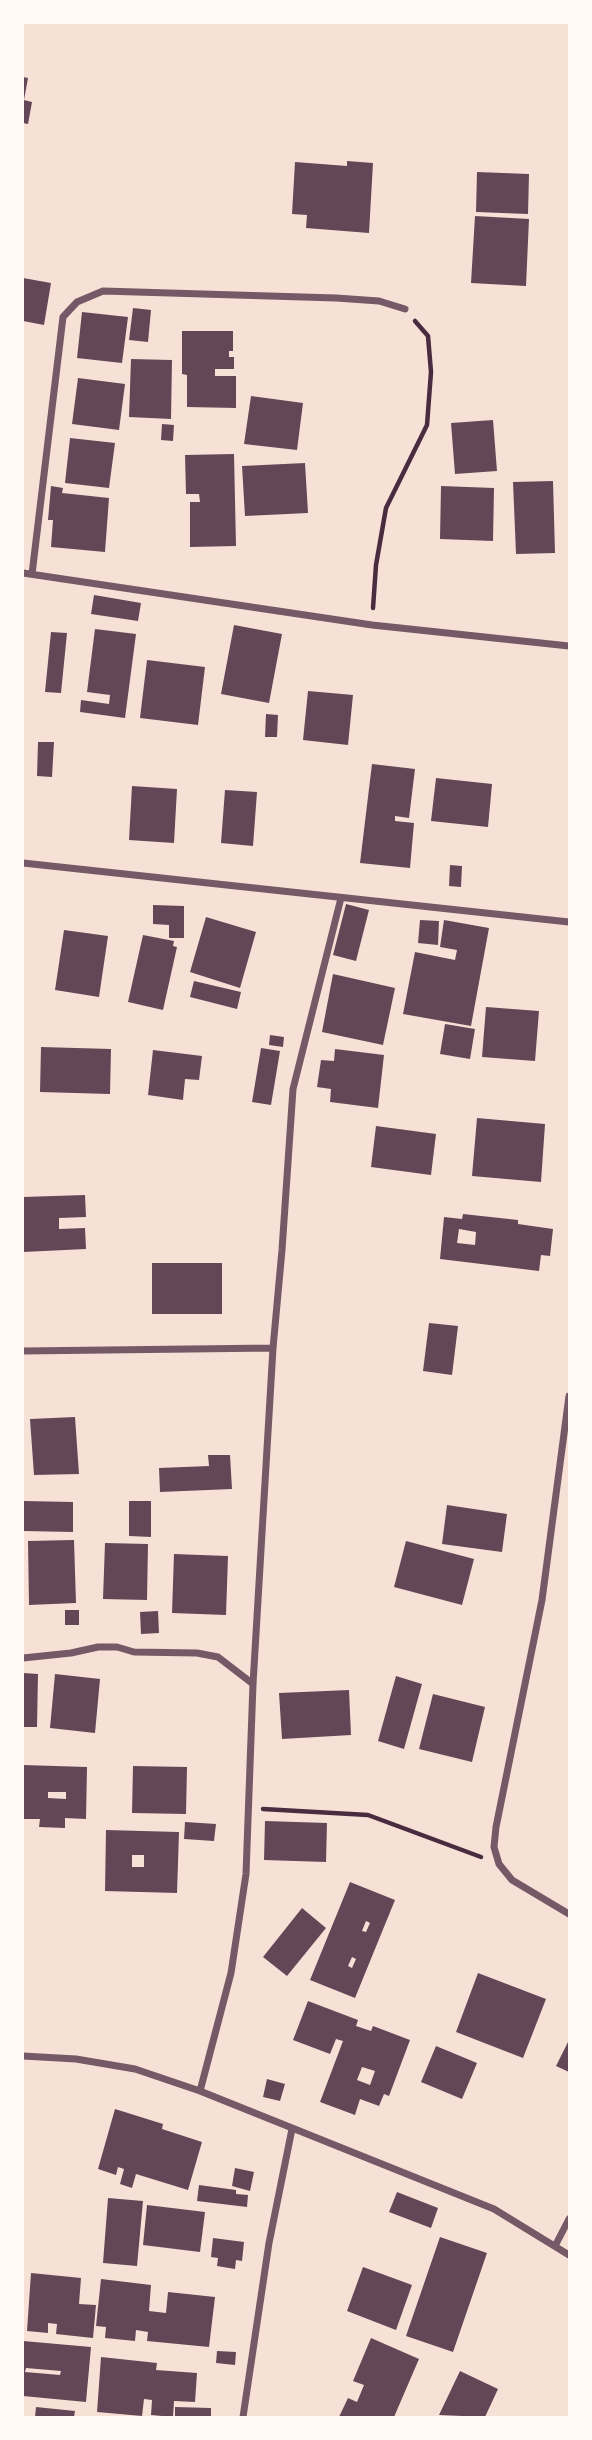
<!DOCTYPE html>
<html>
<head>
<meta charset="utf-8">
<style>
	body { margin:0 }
	#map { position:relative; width:592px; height:2440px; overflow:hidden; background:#f7e1d7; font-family:"Roboto Serif",serif }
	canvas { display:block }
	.frame { position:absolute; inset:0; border:24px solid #fffaf5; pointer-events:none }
</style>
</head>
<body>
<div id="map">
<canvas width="592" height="2440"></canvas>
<div class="frame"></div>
</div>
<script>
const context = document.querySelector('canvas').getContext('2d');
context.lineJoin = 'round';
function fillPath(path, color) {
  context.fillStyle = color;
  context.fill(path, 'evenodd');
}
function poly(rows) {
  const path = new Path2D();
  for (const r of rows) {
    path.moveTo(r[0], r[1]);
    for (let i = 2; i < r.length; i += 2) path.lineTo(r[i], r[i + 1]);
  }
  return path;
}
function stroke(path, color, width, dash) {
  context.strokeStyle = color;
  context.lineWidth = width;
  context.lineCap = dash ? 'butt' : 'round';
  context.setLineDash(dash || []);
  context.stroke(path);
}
fillPath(poly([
	[23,77,28,78,24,100,32,102,28,124,23,123],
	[347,161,373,163,369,233,306,228,307,215,292,214,295,162,347,166],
	[477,172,529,174,528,214,476,212],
	[475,216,529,219,526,286,471,283],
	[23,278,51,283,44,325,23,321],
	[133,308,151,310,148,342,129,340],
	[82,312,128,317,122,363,77,358],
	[182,331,233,331,233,351,229,351,229,357,234,357,234,369,215,369,215,376,236,376,236,408,187,407,187,375,182,374],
	[131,359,172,360,171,419,129,417],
	[78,378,125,384,119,430,72,424],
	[251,396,303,403,297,450,244,444],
	[493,420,497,471,455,474,451,423],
	[162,424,174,425,173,441,161,440],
	[70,438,115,443,109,488,65,483],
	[234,454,236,546,190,547,190,502,200,502,199,494,186,494,185,455],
	[305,463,308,513,245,516,242,466],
	[553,481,555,553,516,554,513,482],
	[51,486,63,488,62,493,109,498,105,552,51,547,53,520,48,520],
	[441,486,494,488,493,541,440,539],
	[94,595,141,603,138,621,91,614],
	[234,625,282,634,269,703,221,694],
	[95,629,136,634,125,718,80,712,81,700,109,704,110,695,87,692],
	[51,632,67,633,61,693,45,692],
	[147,660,205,667,198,725,140,718],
	[308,691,353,695,348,745,303,740],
	[266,714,278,715,277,737,265,737],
	[38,742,54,742,52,777,37,776],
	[372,764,415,769,409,818,395,816,395,821,414,823,410,868,360,863],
	[436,778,492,784,488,827,431,821],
	[132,786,177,789,174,843,129,840],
	[225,790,257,792,253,846,221,843],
	[450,865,462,866,461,887,449,886],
	[346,904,369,910,356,961,333,955],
	[153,905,184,906,184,938,169,938,169,925,153,924],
	[206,917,256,932,240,988,190,972],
	[420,920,439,921,438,945,418,943],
	[444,920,489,928,471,1026,403,1014,415,952,455,960,457,950,440,947],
	[64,930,108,936,99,997,55,990],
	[143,935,174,941,173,946,177,947,163,1010,128,1002],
	[333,974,395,988,383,1045,322,1032],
	[194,981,241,992,237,1009,190,997],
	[486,1007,539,1011,535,1061,482,1057],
	[445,1024,475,1029,470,1059,440,1054],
	[270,1035,284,1037,283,1047,269,1045],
	[41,1047,111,1049,110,1094,40,1092],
	[261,1048,280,1051,271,1105,252,1102],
	[335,1049,384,1055,378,1108,330,1102,331,1089,317,1087,321,1060,334,1061],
	[153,1050,202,1056,199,1080,185,1079,183,1100,148,1095],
	[477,1118,545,1124,541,1182,472,1176],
	[376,1126,436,1134,431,1175,371,1167],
	[85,1195,86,1217,59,1218,59,1229,85,1228,86,1249,23,1252,23,1197],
	[463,1214,518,1220,518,1224,553,1229,550,1256,541,1255,539,1271,440,1259,444,1217,462,1219],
	[459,1229,476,1232,475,1245,457,1243],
	[152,1263,222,1263,222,1314,152,1314],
	[429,1323,458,1326,452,1375,423,1371],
	[75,1417,79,1474,34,1475,30,1419],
	[208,1455,230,1455,232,1489,160,1492,159,1468,209,1466],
	[23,1501,73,1502,73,1532,23,1531],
	[129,1501,151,1501,151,1537,129,1536],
	[447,1505,507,1514,502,1552,442,1544],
	[74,1540,76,1603,29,1605,28,1541],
	[406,1541,474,1559,462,1605,394,1587],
	[105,1543,148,1544,147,1600,103,1599],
	[174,1554,228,1556,226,1615,172,1613],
	[65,1610,79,1610,79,1625,65,1625],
	[158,1611,159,1633,141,1634,140,1612],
	[23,1673,38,1674,37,1727,23,1727],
	[55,1674,100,1679,95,1733,50,1728],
	[396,1676,422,1684,404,1749,378,1741],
	[349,1690,351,1735,282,1739,279,1693],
	[433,1694,485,1707,472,1762,419,1749],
	[23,1765,87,1767,86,1819,65,1818,65,1828,39,1827,40,1819,23,1819],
	[48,1792,66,1792,66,1799,48,1798],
	[133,1766,187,1767,186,1814,132,1813],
	[265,1821,327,1823,326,1862,264,1860],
	[185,1822,216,1824,214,1841,184,1839],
	[106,1830,179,1832,177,1893,105,1891],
	[132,1855,144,1855,144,1867,132,1867],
	[350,1882,395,1900,355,1998,310,1980],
	[366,1921,370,1923,366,1932,362,1931],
	[352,1957,356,1959,352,1968,348,1966],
	[302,1908,326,1928,287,1976,263,1957],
	[478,1973,546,1999,523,2058,456,2032],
	[308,2001,358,2020,356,2026,371,2031,373,2026,410,2040,389,2096,384,2094,379,2106,360,2099,355,2115,320,2102,343,2041,336,2039,330,2054,293,2040],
	[362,2067,375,2071,370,2085,357,2080],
	[569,2040,569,2072,556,2066],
	[436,2046,477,2063,462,2099,421,2082],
	[267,2079,285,2084,280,2101,263,2097],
	[115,2109,163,2124,162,2129,202,2142,188,2190,136,2174,132,2188,120,2184,124,2169,118,2167,116,2175,98,2169],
	[235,2168,254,2172,250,2191,232,2186],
	[199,2185,236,2190,236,2194,248,2195,247,2207,197,2201],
	[397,2192,438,2208,431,2228,389,2212],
	[108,2198,143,2201,137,2266,103,2263],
	[147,2205,205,2212,200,2252,143,2245],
	[440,2237,487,2253,453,2352,406,2336],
	[213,2238,244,2242,242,2261,236,2260,235,2269,217,2266,218,2258,211,2257],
	[363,2267,412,2285,396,2330,347,2311],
	[31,2273,81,2278,79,2304,96,2305,93,2338,56,2334,57,2324,48,2323,48,2333,27,2331],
	[101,2279,151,2285,149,2311,166,2313,168,2292,215,2297,209,2347,147,2341,148,2332,136,2330,135,2341,105,2338,106,2327,96,2326],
	[371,2338,419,2359,394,2417,339,2417,348,2398,357,2402,364,2385,353,2381],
	[23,2341,91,2347,86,2402,23,2396],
	[26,2368,61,2371,60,2375,25,2372],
	[217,2351,236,2352,235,2365,216,2363],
	[101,2357,157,2363,156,2370,197,2373,195,2402,174,2401,173,2417,151,2415,152,2400,144,2399,142,2416,97,2412],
	[460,2371,498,2389,485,2417,439,2415],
	[36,2407,75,2411,74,2417,35,2417],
	[175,2407,211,2408,211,2417,175,2417]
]), '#644757');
stroke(poly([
	[373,608,376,565,386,508,427,425,431,372,428,336,415,321],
	[263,1809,368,1815,481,1857]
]), '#4a2c40', 4.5);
stroke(poly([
	[23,573,372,625,569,646],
	[32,574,63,317,77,302,103,291,336,298,379,301,405,309],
	[23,863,569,922],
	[23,1351,273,1348],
	[569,1396,542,1600,496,1827,494,1847,499,1864,512,1880,569,1914],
	[23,1658,71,1653,98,1647,117,1647,134,1652,197,1653,218,1657,253,1684],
	[23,2056,76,2059,135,2069,200,2091,494,2209,569,2255],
	[200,2091,231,1973,246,1874,253,1684,273,1348,282,1250,293,1089,341,898],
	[555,2246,569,2219],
	[243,2417,269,2243,292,2129]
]), '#755966', 7);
</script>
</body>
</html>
